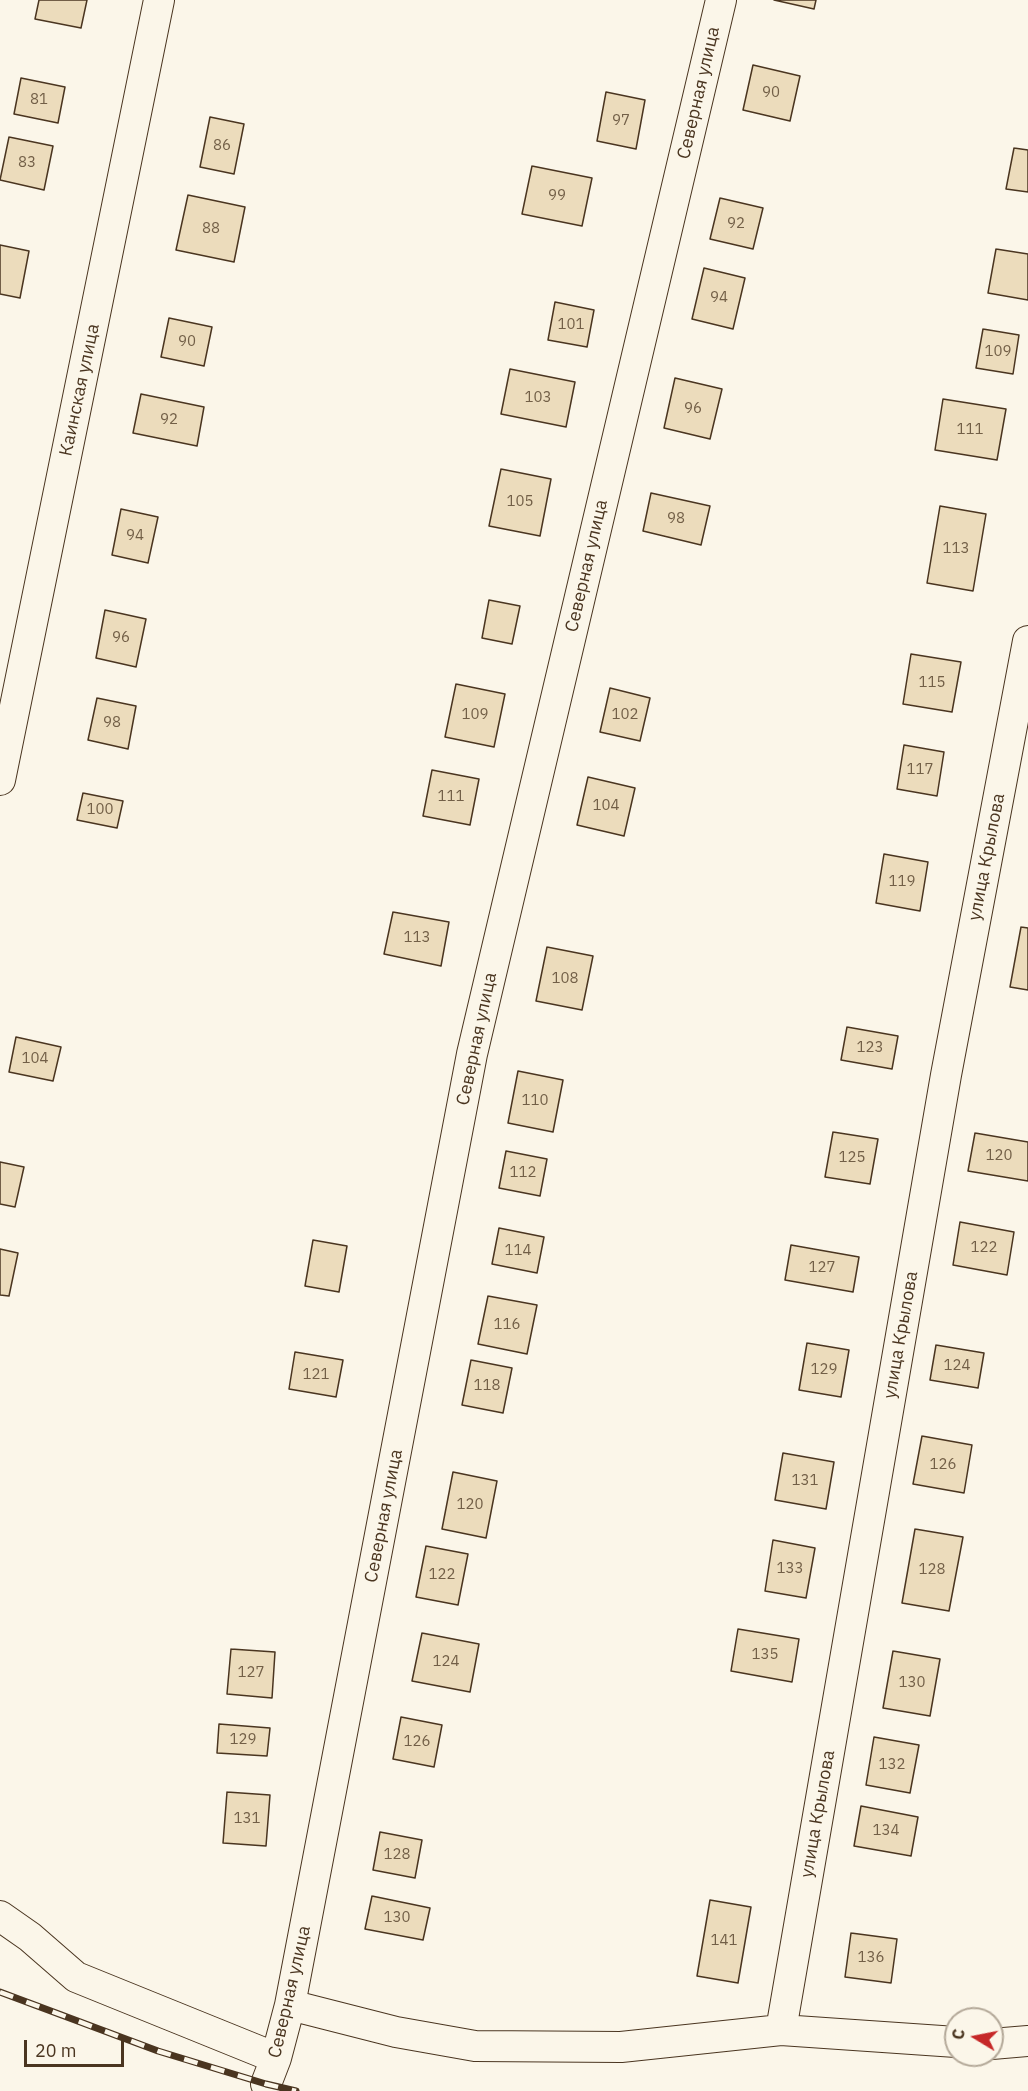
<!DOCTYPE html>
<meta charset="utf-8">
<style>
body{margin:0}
#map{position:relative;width:1028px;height:2091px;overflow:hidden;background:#fbf6e9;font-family:"IBM Plex Sans",sans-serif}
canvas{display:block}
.north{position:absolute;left:944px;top:2007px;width:60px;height:60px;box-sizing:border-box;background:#fbf6e9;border:2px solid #b4a999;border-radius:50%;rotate:280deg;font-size:16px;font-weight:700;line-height:24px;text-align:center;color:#4a3520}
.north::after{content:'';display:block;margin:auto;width:21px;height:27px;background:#c62828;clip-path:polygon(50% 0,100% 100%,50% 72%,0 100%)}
.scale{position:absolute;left:24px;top:2040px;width:100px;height:27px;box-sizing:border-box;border:3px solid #4a3520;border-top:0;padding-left:8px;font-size:18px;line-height:21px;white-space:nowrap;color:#4a3520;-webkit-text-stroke:4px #fbf6e9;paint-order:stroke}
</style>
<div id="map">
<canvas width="1028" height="2091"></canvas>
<div class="north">С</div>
<div class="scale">20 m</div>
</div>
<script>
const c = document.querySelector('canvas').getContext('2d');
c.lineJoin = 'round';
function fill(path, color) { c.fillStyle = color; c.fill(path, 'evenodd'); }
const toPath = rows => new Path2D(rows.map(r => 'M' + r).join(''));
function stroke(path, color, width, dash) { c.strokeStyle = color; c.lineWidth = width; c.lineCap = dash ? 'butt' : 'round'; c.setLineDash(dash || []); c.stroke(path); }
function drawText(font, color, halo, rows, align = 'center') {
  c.font = font + ' "IBM Plex Sans",sans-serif'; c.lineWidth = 4.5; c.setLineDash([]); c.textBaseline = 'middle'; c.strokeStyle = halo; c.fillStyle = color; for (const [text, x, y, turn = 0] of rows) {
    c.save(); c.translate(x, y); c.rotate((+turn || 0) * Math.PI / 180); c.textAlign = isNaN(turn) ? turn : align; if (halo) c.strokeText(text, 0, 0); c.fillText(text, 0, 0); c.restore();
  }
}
const building = toPath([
 [39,0,87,0,81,28,35,19,39,0],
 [774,0,816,0,814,9,774,0],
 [753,65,800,76,790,121,743,110,753,65],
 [21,78,65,87,58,123,14,114,21,78],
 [606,92,645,100,636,149,597,141,606,92],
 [210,117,244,124,234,174,200,167,210,117],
 [9,137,53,146,44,190,0,180,9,137],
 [1014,148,1028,150,1028,192,1006,189,1014,148],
 [532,166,592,178,582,226,522,214,532,166],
 [188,195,245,207,234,262,176,250,188,195],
 [720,198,763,208,753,249,710,239,720,198],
 [0,245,29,251,20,298,0,294,0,245],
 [996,249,1028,254,1028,300,988,293,996,249],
 [704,268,745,278,733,329,692,319,704,268],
 [555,302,594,310,587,347,548,340,555,302],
 [169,318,212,327,204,366,161,357,169,318],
 [983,329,1019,335,1013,374,976,368,983,329],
 [510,369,575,382,566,427,501,414,510,369],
 [675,378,722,389,710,439,664,428,675,378],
 [141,394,204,407,197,446,133,433,141,394],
 [943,399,1006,409,997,460,935,450,943,399],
 [501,469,551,479,540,536,489,526,501,469],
 [651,493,710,506,701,545,643,531,651,493],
 [940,506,986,514,973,591,927,583,940,506],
 [121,509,158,517,148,563,112,555,121,509],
 [489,600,520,606,512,644,482,638,489,600],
 [105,610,146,619,136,667,96,658,105,610],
 [911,654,961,662,952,712,903,704,911,654],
 [456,684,505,694,494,747,445,737,456,684],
 [610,688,650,698,640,741,600,732,610,688],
 [97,698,136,706,128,749,88,740,97,698],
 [904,745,944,752,937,796,897,789,904,745],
 [432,770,479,779,470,825,423,816,432,770],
 [588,777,635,788,624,836,577,825,588,777],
 [83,793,123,801,117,828,77,820,83,793],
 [884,854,928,862,920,911,876,903,884,854],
 [393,912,449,922,441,966,384,954,393,912],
 [1021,927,1028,928,1028,990,1010,987,1021,927],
 [547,947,593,956,582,1010,536,1001,547,947],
 [847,1027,898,1036,892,1069,841,1060,847,1027],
 [16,1037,61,1047,53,1081,9,1072,16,1037],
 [518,1071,563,1080,553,1132,508,1123,518,1071],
 [833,1132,878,1139,870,1184,825,1177,833,1132],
 [975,1133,1028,1142,1028,1181,968,1171,975,1133],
 [506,1151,547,1159,540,1196,499,1188,506,1151],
 [0,1162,24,1167,15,1207,0,1204,0,1162],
 [960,1222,1014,1232,1007,1275,953,1265,960,1222],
 [499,1228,544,1237,537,1273,492,1264,499,1228],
 [313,1240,347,1246,339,1292,305,1286,313,1240],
 [791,1245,859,1257,853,1292,785,1280,791,1245],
 [0,1249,18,1253,9,1296,0,1295,0,1249],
 [488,1296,537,1305,527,1354,478,1344,488,1296],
 [807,1343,849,1350,841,1397,799,1390,807,1343],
 [936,1345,984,1353,978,1388,930,1380,936,1345],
 [295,1352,343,1360,336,1397,289,1389,295,1352],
 [471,1360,512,1368,503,1413,462,1405,471,1360],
 [922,1436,972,1445,964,1493,913,1484,922,1436],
 [783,1453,834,1462,826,1509,775,1500,783,1453],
 [453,1472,497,1481,486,1538,442,1529,453,1472],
 [915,1529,963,1537,949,1611,902,1603,915,1529],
 [773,1540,815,1548,806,1598,765,1591,773,1540],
 [426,1546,468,1554,458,1605,416,1597,426,1546],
 [738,1629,799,1639,792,1682,731,1671,738,1629],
 [422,1633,479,1644,470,1692,412,1681,422,1633],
 [231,1649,275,1652,272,1698,227,1694,231,1649],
 [893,1651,940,1659,930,1716,883,1708,893,1651],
 [401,1717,442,1725,434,1767,393,1759,401,1717],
 [219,1724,270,1728,267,1756,217,1753,219,1724],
 [874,1737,919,1745,910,1793,866,1785,874,1737],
 [227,1792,270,1795,266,1846,223,1843,227,1792],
 [861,1806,918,1817,911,1856,854,1846,861,1806],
 [380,1832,422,1840,415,1878,373,1870,380,1832],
 [372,1896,430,1908,423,1940,365,1929,372,1896],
 [710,1900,751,1907,738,1983,697,1976,710,1900],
 [851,1933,897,1939,891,1983,845,1977,851,1933]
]);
const street = toPath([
 [0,780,159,0],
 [0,1916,30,1937,76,1977,276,2058],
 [290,2005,396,2032,475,2046,621,2047,781,2030,956,2042],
 [781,2030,946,1075,1028,641],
 [992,2044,1028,2041],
 [266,2084,276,2058,290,2005,472,1054,721,0]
]);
const rail = toPath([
 [0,1992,158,2051,266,2084,296,2091]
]);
const numberNames = [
 ["90",771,93],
 ["81",39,100],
 ["97",621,121],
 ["86",222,146],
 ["83",27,163],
 ["99",557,196],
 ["92",736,224],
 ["88",211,229],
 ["94",719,298],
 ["101",571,325],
 ["90",187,342],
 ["109",998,352],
 ["103",538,398],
 ["96",693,409],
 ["92",169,420],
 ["111",970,430],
 ["105",520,502],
 ["98",676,519],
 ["94",135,536],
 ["113",956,549],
 ["96",121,638],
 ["115",932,683],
 ["109",475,715],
 ["102",625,715],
 ["98",112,723],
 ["117",920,770],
 ["111",451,797],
 ["104",606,806],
 ["100",100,810],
 ["119",902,882],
 ["113",417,938],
 ["108",565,979],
 ["123",870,1048],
 ["104",35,1059],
 ["110",535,1101],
 ["120",999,1156],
 ["125",852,1158],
 ["112",523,1173],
 ["122",984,1248],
 ["114",518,1251],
 ["127",822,1268],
 ["116",507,1325],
 ["124",957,1366],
 ["129",824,1370],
 ["121",316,1375],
 ["118",487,1386],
 ["126",943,1465],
 ["131",805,1481],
 ["120",470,1505],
 ["133",790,1569],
 ["128",932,1570],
 ["122",442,1575],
 ["135",765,1655],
 ["124",446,1662],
 ["127",251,1673],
 ["130",912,1683],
 ["129",243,1740],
 ["126",417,1742],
 ["132",892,1765],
 ["131",247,1819],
 ["134",886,1831],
 ["128",397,1855],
 ["130",397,1918],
 ["141",724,1941],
 ["136",871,1958]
];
const streetNames = [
 ["Северная улица",699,93,-77],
 ["Каинская улица",80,390,-78],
 ["Северная улица",587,566,-77],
 ["улица Крылова",987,857,-79],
 ["Северная улица",477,1039,-78],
 ["улица Крылова",901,1335,-80],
 ["Северная улица",384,1516,-79],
 ["улица Крылова",818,1814,-80],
 ["Северная улица",290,1992,-77]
];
fill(building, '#ecdcbc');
stroke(building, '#4a3520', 1.5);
stroke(street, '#4a3520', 32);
stroke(street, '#fbf6e9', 30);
stroke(rail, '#4a3520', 7);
stroke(rail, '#fbf6e9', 4.5, [14]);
drawText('15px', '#725f47', null, numberNames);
drawText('18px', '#4a3520', '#fbf6e9', streetNames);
</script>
